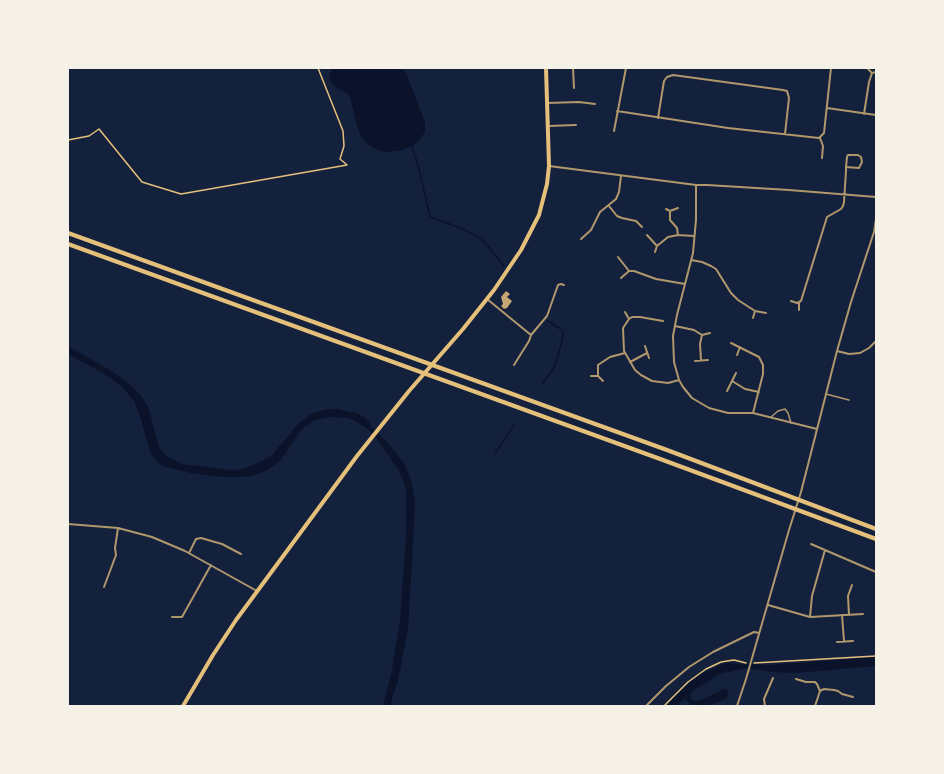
<!DOCTYPE html>
<style>
body{margin:0}
#map{position:relative;width:944px;height:774px;overflow:hidden;background:#14213d;font-family:"PT Sans Narrow",sans-serif}
canvas{display:block}
.frame{position:absolute;inset:0;border:69px solid #f6f1e7;pointer-events:none}
</style>
<div id="map">
<canvas width="944" height="774"></canvas>
<div class="frame"></div>
</div>
<script>
const c = document.querySelector('canvas').getContext('2d');
c.lineJoin = 'round';
function fill(path, color) { c.fillStyle = color; c.fill(path, 'evenodd'); }
const toPath = rows => new Path2D(rows.map(r => 'M' + r).join(''));
function stroke(path, color, width, dash) { c.strokeStyle = color; c.lineWidth = width; c.lineCap = dash ? 'butt' : 'round'; c.setLineDash(dash || []); c.stroke(path); }
const water = toPath([
 [332,68,401,68,406,73,425,122,425,131,421,139,412,146,402,150,387,152,377,150,367,144,361,136,357,126,350,97,347,93,336,88,332,84,329,78],
 [68,346,121,377,138,392,148,406,159,447,166,456,182,464,232,470,243,469,262,461,272,455,298,424,311,414,327,409,337,409,357,413,366,418,372,427,390,445,405,465,411,480,415,502,412,562,408,628,398,681,392,699,391,706,383,706,392,670,400,620,406,535,406,491,403,479,397,468,377,439,370,431,354,420,347,418,330,417,316,420,306,426,299,433,281,460,266,471,252,476,243,477,220,477,191,473,165,467,158,463,150,452,141,419,134,401,121,386,103,373,68,354],
 [876,657,876,666,796,673,772,672,748,668,719,674,692,692,690,696,691,699,696,701,703,699,724,689,727,689,729,694,726,699,707,706,689,706,689,702,684,699,677,706,666,706,678,693,700,674,726,663,767,665]
]);
const stream = toPath([
 [412,146,418,165,430,217,461,228,482,239,504,266],
 [543,383,555,366,563,337,563,332,559,328,548,321],
 [495,454,514,425]
]);
const building = toPath([
 [506,291,510,294,507,297,512,301,507,308,504,309,501,306,503,304,501,297]
]);
const path = toPath([
 [318,68,343,131,344,146,340,159,346,164],
 [68,140,89,136,99,129,142,182,181,194,347,165],
 [754,663,876,656],
 [664,706,688,682,706,669,721,662,727,661,734,660,746,663]
]);
const service = toPath([
 [826,394,849,400],
 [771,417,778,411,785,409,788,413,791,423]
]);
const minor = toPath([
 [573,68,574,88],
 [868,69,872,73,876,72],
 [547,103,579,102,595,104],
 [827,108,876,115],
 [617,111,728,128,819,138,824,133,831,68],
 [864,114,869,82,872,73],
 [658,118,664,81,667,77,673,75,783,90,787,91,789,98,785,134],
 [549,126,576,125],
 [614,131,626,68],
 [820,138,823,146,822,158],
 [549,166,696,185,707,185,789,190,876,197],
 [696,185,696,220,693,253,677,315,673,336,674,362,679,380,683,387,692,398,709,408,728,413,753,413,817,429],
 [609,206,617,216,622,218,636,221,642,227],
 [666,209,670,211,678,208],
 [670,211,670,220,677,228,678,235,694,236],
 [647,235,657,246,668,237,678,235],
 [581,239,591,230,600,212,616,199,619,192,621,176],
 [655,252,657,246],
 [618,257,629,271],
 [691,260,702,262,711,266,716,269,731,293,738,300,755,311,766,313],
 [621,278,629,271,634,271,656,279,685,284],
 [487,299,531,335],
 [791,301,797,303,801,301,827,217,841,209,843,206,844,202,846,171,846,167,847,157,848,155,858,155,861,157,862,162,859,168,846,167],
 [799,303,799,310],
 [625,312,629,319,623,328,624,351,635,370,641,375,652,381,668,383,679,380],
 [753,318,755,311],
 [629,319,632,317,640,317,663,321],
 [675,326,694,330,702,335,710,333],
 [731,343,759,357,763,365,763,374,753,413],
 [645,346,649,358],
 [837,351,849,354,860,353,869,348,876,341],
 [737,355,740,347],
 [701,360,700,344,702,335],
 [695,361,708,360],
 [630,362,647,353],
 [514,365,529,341,531,335,547,316,558,285,561,284,564,285],
 [591,376,598,376,603,381],
 [598,376,598,365,610,357,625,353],
 [732,381,745,389,759,392],
 [727,391,736,373],
 [68,524,118,528,152,537,185,551,257,591],
 [811,544,876,572],
 [189,553,196,539,201,538,222,544,241,554],
 [104,587,116,555,115,548,118,528],
 [768,605,810,617,863,614],
 [842,615,844,641],
 [849,615,848,596,852,585],
 [172,617,182,617,211,565],
 [810,617,812,596,825,550],
 [837,642,853,641],
 [796,679,806,682,815,682,817,684,820,691,815,706],
 [820,691,824,689,834,690,838,691,842,694,853,697],
 [646,706,666,686,689,667,713,652,754,632,759,633],
 [737,706,746,679,789,530,801,492,837,351,851,302,874,232,876,219],
 [765,706,764,699,773,678]
]);
const secondary = toPath([
 [183,706,213,655,236,620,357,456,409,391,463,329,494,290,521,250,539,215,547,184,549,166,546,68]
]);
const motorway = toPath([
 [68,233,667,450,876,529],
 [68,244,663,460,876,539]
]);
fill(water, '#0b132b');
stroke(stream, '#0b132b', 1.5);
fill(building, '#c6a872');
stroke(path, '#e5c07b', 1.5);
stroke(service, '#b1986c', 1.5);
stroke(minor, '#b1986c', 2);
stroke(secondary, '#e5c07b', 4);
stroke(motorway, '#e5c07b', 4.5);
</script>
